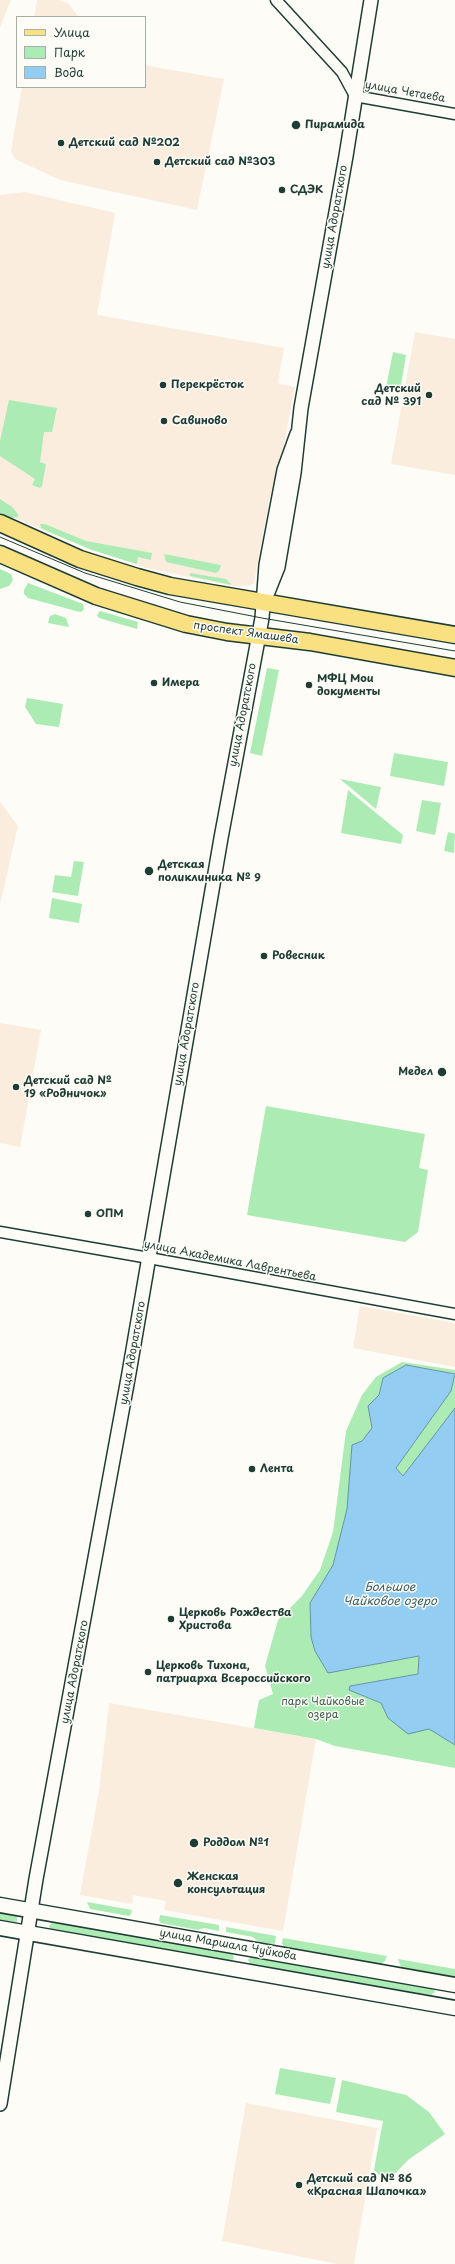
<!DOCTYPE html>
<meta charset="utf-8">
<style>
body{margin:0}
#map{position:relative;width:455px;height:2264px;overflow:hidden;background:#fdfcf7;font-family:"Playpen Sans",sans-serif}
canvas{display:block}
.legend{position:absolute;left:16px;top:16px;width:130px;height:72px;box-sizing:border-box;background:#fdfcf7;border:1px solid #a4b0a9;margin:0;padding:5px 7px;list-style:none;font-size:12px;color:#1f3d34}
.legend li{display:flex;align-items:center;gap:8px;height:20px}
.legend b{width:20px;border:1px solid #a4b0a9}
</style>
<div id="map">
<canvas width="455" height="2264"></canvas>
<ul class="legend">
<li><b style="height:5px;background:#f9e181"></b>Улица</li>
<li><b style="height:11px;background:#acecb4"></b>Парк</li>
<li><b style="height:11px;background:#93cdf2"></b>Вода</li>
</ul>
</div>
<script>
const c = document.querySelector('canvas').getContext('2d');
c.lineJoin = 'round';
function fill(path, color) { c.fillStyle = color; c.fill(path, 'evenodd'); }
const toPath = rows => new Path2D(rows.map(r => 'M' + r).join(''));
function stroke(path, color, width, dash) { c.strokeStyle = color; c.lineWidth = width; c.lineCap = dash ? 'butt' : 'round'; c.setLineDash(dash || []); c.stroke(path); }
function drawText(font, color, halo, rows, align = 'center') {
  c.font = font + ' "Playpen Sans",sans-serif'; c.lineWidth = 3; c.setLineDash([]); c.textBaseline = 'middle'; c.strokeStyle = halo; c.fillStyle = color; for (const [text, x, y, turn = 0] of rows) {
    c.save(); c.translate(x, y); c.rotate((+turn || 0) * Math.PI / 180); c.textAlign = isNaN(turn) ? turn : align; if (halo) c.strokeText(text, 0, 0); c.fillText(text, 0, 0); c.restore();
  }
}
const built = toPath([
 [0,0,11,0,0,27],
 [37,0,59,0,68,3,79,17,34,17],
 [145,62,148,66,224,79,197,210,60,180,15,159,11,152,22,87,145,87],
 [25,192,115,213,97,315,284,348,278,382,279,384,295,387,281,460,270,497,254,583,249,586,233,586,146,568,87,548,0,512,0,195],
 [415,332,455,339,455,475,391,464],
 [0,802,18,826,0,904],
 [0,1023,41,1030,20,1147,0,1143],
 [360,1306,455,1323,455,1367,353,1348],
 [109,1703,316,1739,283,1931,164,1910,166,1901,133,1895,132,1904,80,1895,99,1791],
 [246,2103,377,2128,354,2264,337,2264,222,2241]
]);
const green = toPath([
 [393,352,406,355,400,391,386,388],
 [9,400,57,408,52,432,44,432,40,462,46,464,42,486,40,488,32,485,35,479,0,456,0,441],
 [0,499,12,507,18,514,18,517,11,518,0,513],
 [40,524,45,524,86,541,152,553,151,560,138,557,137,564,92,550,47,531,41,528],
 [164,554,221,565,219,571,216,573,166,562],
 [0,569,11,574,13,580,9,586,0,589],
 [190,573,226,579,232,585,190,576],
 [28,583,83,604,84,609,81,612,76,611,28,598,24,594,24,590],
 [100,611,138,622,137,629,99,618,97,615],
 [55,614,66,618,69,627,48,623,50,616],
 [267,668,279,670,262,756,250,753],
 [27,698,63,704,59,727,36,724,25,707],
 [394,753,448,762,444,786,390,776],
 [340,779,381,787,376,809],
 [348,790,403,835,401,844,341,833],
 [422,800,441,803,435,835,416,831],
 [448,832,455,834,454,853,444,851],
 [74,861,84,862,78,896,52,892,55,875,71,877],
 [52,898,82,904,79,923,49,918],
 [266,1106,425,1134,419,1168,428,1170,418,1232,405,1242,247,1215],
 [402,1362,455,1370,455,1374,406,1365,383,1378,379,1395,368,1406,372,1428,362,1441,350,1486,347,1509,333,1566,310,1603,311,1637,315,1651,328,1673,419,1656,418,1674,350,1686,363,1696,381,1703,388,1718,429,1729,455,1745,455,1768,335,1746,316,1739,254,1728,259,1700,273,1694,265,1666,278,1620,302,1596,320,1570,333,1532,346,1431,362,1395,376,1377],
 [455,1376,455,1408,403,1476,396,1468,451,1391],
 [87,1902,132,1910,131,1914,129,1916,90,1909],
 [0,1912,15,1915,17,1917,17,1922,0,1921],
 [160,1915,219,1925,219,1931,204,1928,198,1930,161,1923,159,1921],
 [53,1922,232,1952,234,1958,231,1962,50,1930,49,1926],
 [226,1927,276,1936,275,1943,272,1945,262,1945,253,1937,226,1932],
 [283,1938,387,1956,385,1961,380,1965,284,1948,282,1943],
 [252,1956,433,1988,435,1992,431,1995,251,1965,248,1960],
 [398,1959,455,1969,455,1977,401,1967],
 [280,2068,336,2078,330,2104,275,2094],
 [342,2080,406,2095,429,2112,445,2134,408,2160,387,2182,374,2170,383,2121,336,2112]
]);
const water = toPath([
 [406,1365,455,1374,451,1391,396,1468,403,1476,455,1408,455,1745,429,1729,408,1734,388,1718,381,1703,349,1690,350,1686,418,1674,419,1656,328,1673,315,1651,311,1637,310,1603,333,1565,347,1509,352,1445,362,1441,372,1428,368,1406,379,1395,383,1378,406,1365]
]);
const minor = toPath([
 [276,0,342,72,355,96,455,114],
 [0,1232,149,1258,455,1314]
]);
const tertiary = toPath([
 [268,592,278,567,294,473,301,408,346,156,371,0],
 [0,2104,36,1879,129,1373,221,838,262,618,266,565,284,470,297,434]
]);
const secondary = toPath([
 [0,1905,455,1985],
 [0,1928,455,2008]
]);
const primary = toPath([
 [0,523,80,559,137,577,170,586,455,635],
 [0,554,96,596,186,624,227,632,310,642,455,668]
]);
const tram = toPath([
 [0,537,85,573,180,602,262,618,455,651]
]);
const markers = [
 [296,125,5,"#1f3d34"],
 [61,143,4,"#1f3d34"],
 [157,162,4,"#1f3d34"],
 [282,190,4,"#1f3d34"],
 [163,385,4,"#1f3d34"],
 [429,395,4,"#1f3d34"],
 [164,421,4,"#1f3d34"],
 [154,683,4,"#1f3d34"],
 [309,685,4,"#1f3d34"],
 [149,871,5,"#1f3d34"],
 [264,956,4,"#1f3d34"],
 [442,1072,5,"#1f3d34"],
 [16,1087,4,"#1f3d34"],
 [88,1214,4,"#1f3d34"],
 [252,1469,4,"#1f3d34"],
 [171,1619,4,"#1f3d34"],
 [148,1672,4,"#1f3d34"],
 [194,1843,5,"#1f3d34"],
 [178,1883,5,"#1f3d34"],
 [299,2185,4,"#1f3d34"]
];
const streetNames = [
 ["улица Четаева",405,92,10],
 ["улица Адоратского",335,217,-80],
 ["проспект Ямашева",246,633,8],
 ["улица Адоратского",243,715,-79],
 ["улица Адоратского",187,1034,-80],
 ["улица Академика Лаврентьева",230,1261,11],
 ["улица Адоратского",133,1353,-80],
 ["улица Адоратского",75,1672,-79],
 ["улица Маршала Чуйкова",228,1945,10]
];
const poiNames = [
 ["Пирамида",305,125],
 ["Детский сад №202",69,143],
 ["Детский сад №303",165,162],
 ["СДЭК",290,190],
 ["Перекрёсток",171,385],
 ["Детский",421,389,"right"],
 ["сад № 391",421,402,"right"],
 ["Савиново",172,421],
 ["МФЦ Мои",317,679],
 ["документы",317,692],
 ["Имера",162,683],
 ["Детская",158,865],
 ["поликлиника № 9",158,878],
 ["Ровесник",272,956],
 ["Медел",433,1072,"right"],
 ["Детский сад №",24,1081],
 ["19 «Родничок»",24,1094],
 ["ОПМ",96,1214],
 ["Лента",260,1469],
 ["Церковь Рождества",179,1613],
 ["Христова",179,1626],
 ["Церковь Тихона,",156,1666],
 ["патриарха Всероссийского",156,1679],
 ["Роддом №1",203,1843],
 ["Женская",187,1877],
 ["консультация",187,1890],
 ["Детский сад № 86",307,2179],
 ["«Красная Шапочка»",307,2192]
];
const parkNames = [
 ["парк Чайковые",323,1702],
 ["озера",323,1715]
];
const waterNames = [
 ["Большое",390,1588],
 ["Чайковое озеро",390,1602]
];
fill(built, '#faedde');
fill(green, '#acecb4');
fill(water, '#93cdf2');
stroke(water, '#6593a6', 1);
stroke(minor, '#1f3d34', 13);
stroke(tertiary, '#1f3d34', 16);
stroke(secondary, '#1f3d34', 17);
stroke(primary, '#1f3d34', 19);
stroke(minor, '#fdfcf7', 10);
stroke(tertiary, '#fdfcf7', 13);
stroke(secondary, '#fdfcf7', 14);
stroke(primary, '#f9e181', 16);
stroke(tram, '#1f3d34', 1);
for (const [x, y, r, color] of markers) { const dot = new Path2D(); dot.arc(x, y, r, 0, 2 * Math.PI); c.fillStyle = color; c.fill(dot); stroke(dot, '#fdfcf7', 1.5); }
drawText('11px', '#1f3d34', '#fdfcf7', streetNames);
drawText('bold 11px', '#1f3d34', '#fdfcf7', poiNames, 'left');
drawText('11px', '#3b604e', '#fdfcf7', parkNames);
drawText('italic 12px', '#3c6164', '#fdfcf7', waterNames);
</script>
